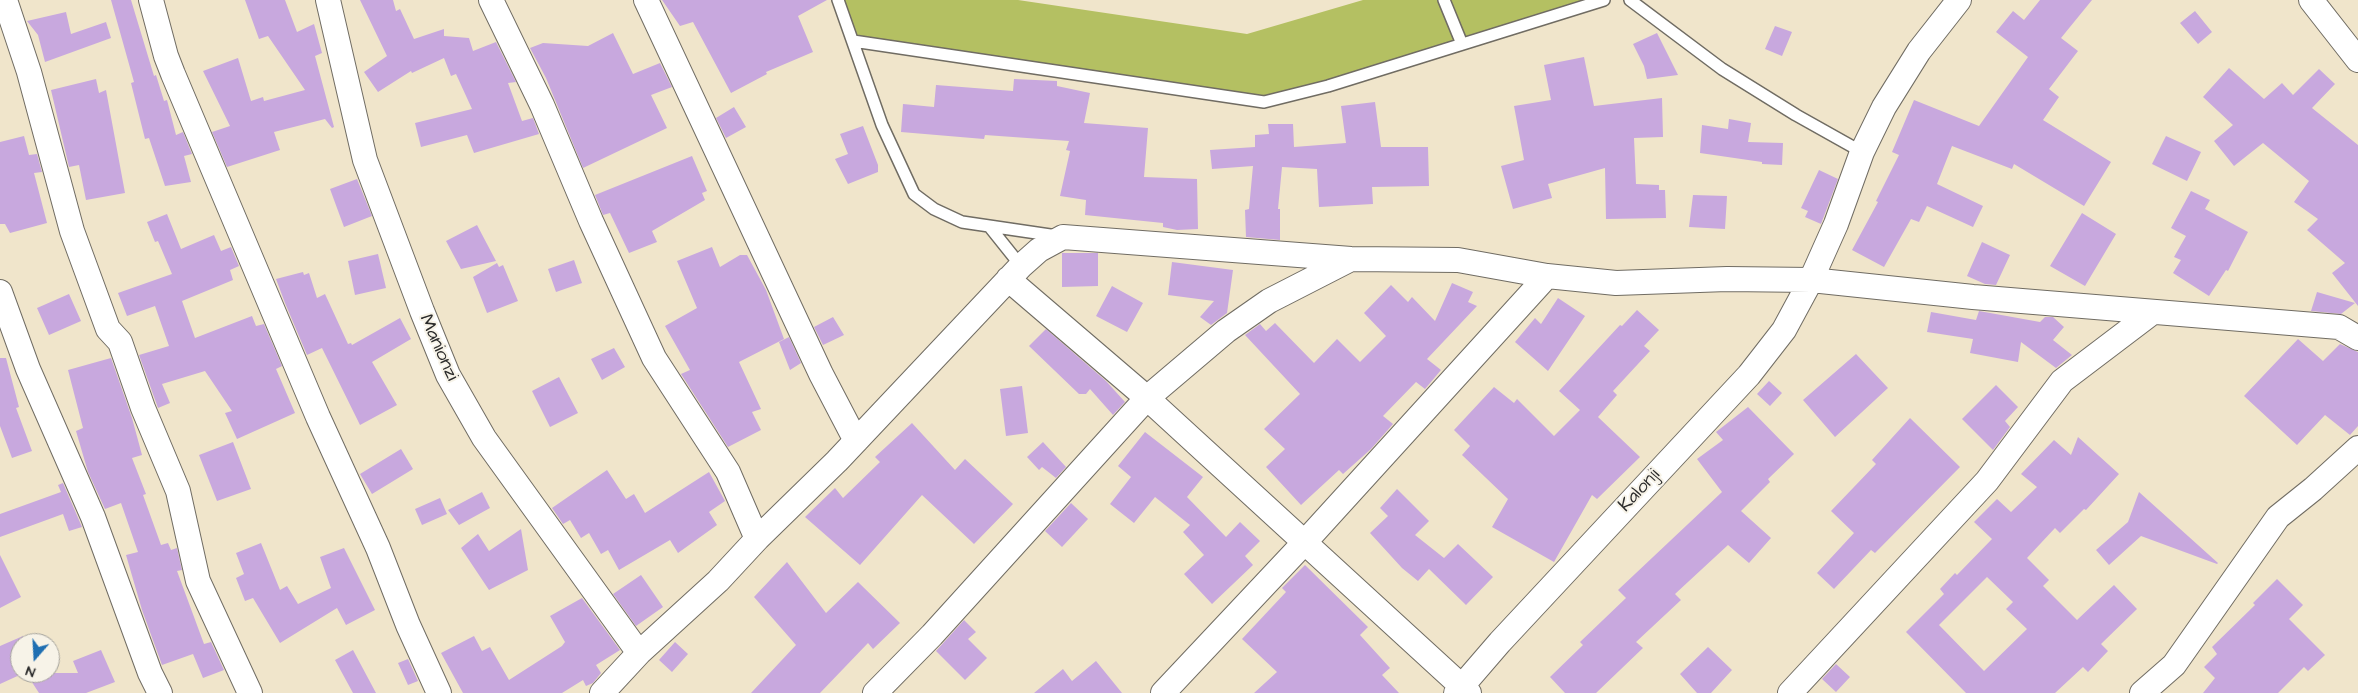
<!DOCTYPE html>
<style>
body{margin:0}
#map{position:relative;width:2358px;height:693px;overflow:hidden;background:#f0e5cb;font-family:"Architects Daughter",sans-serif}
canvas{display:block}
.north{position:absolute;left:10px;top:633px;width:50px;height:50px;box-sizing:border-box;background:#f7f3e8;border:1px solid #a5a39c;border-radius:50%;rotate:199deg;font-size:14px;font-weight:700;line-height:20px;text-align:center;color:#2b2b2b}
.north::after{content:'';display:block;margin:auto;width:18px;height:22px;background:#1f6fb2;clip-path:polygon(50% 0,100% 100%,50% 72%,0 100%)}
</style>
<div id="map">
<canvas width="2358" height="693"></canvas>
<div class="north">N</div>
</div>
<script>
const c = document.querySelector('canvas').getContext('2d');
c.lineJoin = 'round';
function fill(path, color) { c.fillStyle = color; c.fill(path, 'evenodd'); }
const toPath = rows => new Path2D(rows.map(r => 'M' + r).join(''));
function stroke(path, color, width, dash) { c.strokeStyle = color; c.lineWidth = width; c.lineCap = dash ? 'butt' : 'round'; c.setLineDash(dash || []); c.stroke(path); }
function drawText(font, color, halo, rows, align = 'center') {
  c.font = font + ' "Architects Daughter",sans-serif'; c.lineWidth = 4; c.setLineDash([]); c.textBaseline = 'middle'; c.strokeStyle = halo; c.fillStyle = color; for (const [text, x, y, turn = 0] of rows) {
    c.save(); c.translate(x, y); c.rotate((+turn || 0) * Math.PI / 180); c.textAlign = isNaN(turn) ? turn : align; if (halo) c.strokeText(text, 0, 0); c.fillText(text, 0, 0); c.restore();
  }
}
const green = toPath([
 [838,0,1018,0,1247,34,1363,0,1604,0,1263,102,853,41]
]);
const building = toPath([
 [111,0,131,0,154,76,156,75,164,101,167,100,176,135,183,132,192,154,184,156,191,182,165,186,149,138,145,139,131,83,134,82],
 [245,0,285,0,297,32,314,24,322,53,315,56,334,127,332,128,325,119,274,132,280,150,227,167,212,132,230,126,203,71,238,58,251,101,263,97,264,101,305,90,268,36,259,39],
 [360,0,393,0,396,11,400,9,414,39,444,29,444,36,469,38,473,51,496,42,516,82,508,83,522,121,533,118,539,134,474,153,467,135,421,147,415,123,472,109,456,74,451,76,444,58,412,73,411,71,378,92,364,72,387,56],
 [662,0,827,0,798,16,813,52,766,72,767,74,731,93,693,22,680,26],
 [2040,0,2092,0,2061,38,2078,51,2049,89,2059,97,2043,120,2111,162,2084,206,2014,164,2012,169,1952,146,1937,184,1983,206,1973,227,1927,206,1919,222,1911,219,1884,267,1852,250,1878,202,1876,201,1899,155,1892,152,1914,100,1979,126,2028,57,1996,32,2013,11,2024,20],
 [2195,11,2212,32,2198,44,2180,23],
 [66,12,71,34,106,22,111,38,45,62,38,35,27,21],
 [1775,26,1792,32,1782,56,1765,49],
 [613,33,633,74,660,63,672,87,651,95,667,128,583,168,546,78,530,48,543,43,588,46],
 [1657,33,1678,75,1647,79,1644,66,1633,44],
 [1584,57,1594,106,1662,98,1663,137,1634,138,1636,184,1659,185,1659,190,1665,190,1666,218,1606,219,1605,168,1548,184,1552,198,1513,209,1501,166,1524,160,1514,106,1551,100,1544,65],
 [2229,68,2264,99,2282,83,2293,95,2319,69,2335,84,2312,108,2358,145,2358,306,2332,273,2345,263,2307,230,2318,219,2294,202,2309,181,2263,143,2234,166,2214,141,2233,125,2203,97],
 [96,79,99,93,106,90,125,193,86,200,79,165,69,167,51,90],
 [1014,79,1057,81,1057,86,1090,93,1084,123,1148,128,1144,177,1197,179,1198,229,1177,230,1163,227,1163,223,1085,215,1086,200,1060,196,1070,151,1066,150,1069,141,985,135,984,139,901,132,903,104,934,107,936,85,1013,91],
 [1375,102,1381,147,1428,147,1429,186,1372,187,1373,204,1319,207,1317,169,1282,167,1278,209,1280,209,1280,240,1246,237,1245,210,1249,209,1253,166,1212,169,1210,150,1255,147,1255,135,1269,134,1268,124,1293,124,1294,147,1346,143,1341,106],
 [734,107,746,127,726,138,716,118],
 [1729,119,1751,123,1748,142,1783,143,1782,165,1762,164,1762,162,1700,153,1702,125,1728,129],
 [863,126,878,165,878,172,848,184,835,159,848,154,840,134],
 [24,136,29,155,37,154,42,172,34,173,47,223,10,233,5,224,0,224,0,142],
 [2166,136,2201,152,2187,181,2152,164],
 [692,156,707,191,702,193,705,200,652,231,657,242,629,253,610,213,603,215,595,195],
 [1819,170,1838,179,1821,224,1805,217,1808,211,1801,208],
 [357,179,372,216,344,227,330,189],
 [2191,191,2210,200,2205,209,2248,232,2228,271,2226,270,2209,296,2173,273,2181,260,2174,257,2186,236,2171,228],
 [1693,195,1727,196,1725,229,1689,227],
 [2082,213,2116,234,2085,286,2050,266],
 [167,214,181,249,214,235,221,251,231,247,239,266,230,270,233,280,182,301,195,338,252,316,256,326,264,324,282,366,276,369,295,413,237,439,225,413,232,411,205,371,162,384,170,403,158,408,139,355,169,346,155,306,127,316,118,293,172,274,158,241,155,242,147,222],
 [477,225,496,261,461,269,446,241],
 [1982,242,2010,255,1996,285,1985,284,1967,276],
 [712,247,720,267,740,255,747,255,766,290,784,339,739,362,761,409,752,412,761,430,728,447,681,374,690,370,665,326,697,308,677,261],
 [1062,253,1098,253,1098,286,1062,287],
 [378,254,386,288,355,295,348,261],
 [574,260,582,283,556,292,548,269],
 [1172,262,1233,270,1227,313,1211,325,1200,317,1214,301,1168,295],
 [497,263,499,267,503,265,518,301,487,313,473,277],
 [303,272,304,275,309,273,317,298,325,294,348,344,351,343,352,345,400,318,411,339,372,362,397,405,360,425,322,348,307,355,285,303,276,279],
 [1452,283,1473,292,1468,302,1477,306,1427,359,1441,370,1425,389,1416,382,1383,416,1393,424,1371,449,1343,474,1339,470,1301,505,1266,467,1285,449,1264,429,1300,394,1245,335,1260,324,1266,331,1275,323,1314,363,1337,339,1360,362,1386,336,1364,313,1391,285,1408,302,1412,297,1435,321],
 [1112,286,1143,303,1127,332,1096,316],
 [2317,292,2355,303,2341,314,2311,311],
 [69,294,81,321,49,335,37,308],
 [1558,298,1585,316,1548,371,1515,342,1535,318,1541,324],
 [1637,310,1659,330,1644,346,1650,351,1613,391,1617,395,1598,417,1640,457,1597,499,1592,495,1554,562,1492,527,1508,499,1462,455,1470,446,1454,430,1494,387,1514,403,1517,399,1554,436,1580,410,1559,391,1620,325,1622,326],
 [1979,311,2040,322,2045,317,2053,317,2064,327,2053,340,2072,355,2056,368,2021,342,2018,362,1970,353,1973,339,1927,332,1931,312,1976,320],
 [833,317,844,335,823,345,814,327],
 [1046,329,1106,381,1125,402,1113,415,1090,389,1086,394,1079,394,1029,346],
 [789,337,801,363,790,370,779,342],
 [2298,339,2323,361,2340,344,2358,352,2358,426,2350,435,2325,415,2297,445,2244,396],
 [614,348,625,367,602,380,591,359],
 [1856,354,1888,388,1835,437,1803,400],
 [0,358,6,358,19,407,16,408,32,451,12,458,0,426],
 [111,358,132,418,142,455,132,458,146,494,143,495,161,545,168,543,171,550,177,548,182,570,177,571,204,644,211,642,224,670,203,678,193,654,162,665,142,610,126,555,138,552,121,503,105,509,88,472,76,431,83,428,68,370],
 [559,377,578,413,550,427,532,391],
 [1769,381,1782,393,1770,406,1757,394],
 [1996,385,2018,407,2005,421,2010,427,1993,450,1962,419],
 [1022,386,1028,433,1006,436,1000,389],
 [1748,407,1794,454,1768,479,1770,482,1741,511,1771,538,1749,563,1728,545,1675,594,1681,600,1636,642,1643,648,1596,693,1565,693,1550,677,1583,645,1580,642,1626,598,1618,590,1722,492,1697,459,1723,440,1716,432],
 [1910,418,1960,467,1875,553,1871,550,1834,589,1817,573,1854,533,1831,511,1876,464,1872,460],
 [912,423,955,470,965,459,1013,504,974,544,922,495,860,565,805,517,835,488,843,498,880,462,875,457],
 [1145,432,1203,477,1187,497,1226,537,1240,522,1260,541,1245,556,1253,565,1212,604,1184,574,1204,555,1183,532,1190,525,1155,497,1134,523,1110,504,1131,477,1118,466],
 [2078,437,2119,474,2086,510,2084,509,2060,533,2055,528,2027,558,2049,580,2043,586,2077,620,2114,585,2137,609,2101,644,2108,651,2088,672,2083,667,2055,693,1966,693,1906,632,1944,594,1940,589,1955,573,1957,575,1992,539,1974,522,1997,499,2011,512,2037,487,2021,474,2054,440,2071,455],
 [1987,577,2013,602,2006,609,2027,629,1984,671,1939,625],
 [233,442,251,489,217,501,199,455],
 [1043,442,1066,467,1056,478,1042,467,1039,470,1027,457],
 [401,449,413,469,372,494,360,474],
 [607,470,626,499,634,494,645,513,709,472,725,501,709,512,717,525,678,553,670,540,619,570,608,550,601,554,589,533,581,538,570,520,563,524,552,508],
 [63,483,82,527,69,531,63,514,0,537,0,514,61,492,58,485],
 [1397,489,1429,521,1415,535,1444,558,1458,544,1493,577,1466,605,1429,569,1418,581,1402,568,1370,533,1388,516,1380,508],
 [482,492,490,508,459,525,448,510],
 [2139,492,2218,563,2217,564,2141,536,2109,565,2096,550,2128,522],
 [440,498,447,514,422,525,415,509],
 [1071,503,1088,519,1062,547,1045,531],
 [521,529,528,570,489,590,461,548,478,534,489,551],
 [261,543,280,590,287,586,298,604,331,588,320,557,344,548,375,610,346,625,337,608,280,643,253,598,245,601,236,578,244,574,236,553],
 [0,555,21,597,0,608],
 [787,562,826,613,858,582,900,623,873,649,868,643,820,693,751,693,796,645,754,597],
 [1305,565,1368,627,1360,635,1390,668,1382,675,1399,693,1254,693,1277,672,1242,639,1286,592,1282,588],
 [641,575,663,607,636,626,613,594],
 [2277,579,2303,605,2289,619,2325,655,2308,671,2304,667,2278,693,2203,693,2215,678,2204,667,2217,654,2212,647,2255,605,2253,603],
 [582,598,620,650,596,665,601,673,593,683,586,686,583,680,562,693,463,693,441,653,474,636,482,651,490,647,509,680,562,646,565,642,550,616],
 [964,620,976,632,968,639,987,658,965,680,936,651],
 [23,636,27,643,20,643,20,673,24,673,0,684,0,646],
 [675,642,688,654,672,672,659,660],
 [1708,647,1732,670,1711,693,1697,693,1680,674],
 [101,650,115,682,86,693,39,693,26,673,78,673,73,661],
 [353,650,376,693,353,693,335,660],
 [408,659,418,681,408,685,398,663],
 [1096,661,1122,693,1034,693,1063,669,1072,681],
 [1836,664,1850,677,1836,692,1822,679]
]);
const lane = toPath([
 [838,0,882,125,914,194,934,209,962,222,1057,236],
 [1444,0,1462,44],
 [1630,0,1722,69,1796,115,1862,152],
 [853,41,1264,102,1328,86,1604,0],
 [989,226,1021,266]
]);
const street = toPath([
 [5,0,29,72,72,231,108,329,120,342,143,408,178,491,198,581,250,693],
 [151,0,166,56,173,74,318,417,378,548,408,625,439,693],
 [328,0,365,160,422,311,448,375,484,438,639,653],
 [491,0,542,105,591,221,654,358,728,472,757,539],
 [646,0,821,374,856,441],
 [2311,0,2358,60],
 [1008,279,1147,398,1469,693],
 [0,292,28,369,93,517,150,673,160,693],
 [602,693,639,653,718,581,757,539,837,461,1021,266,1039,250,1063,237,1351,259,1458,260,1547,276,1616,283,1727,279,1811,280,1973,297,2339,327,2358,338],
 [875,693,932,635,1147,398,1226,331,1269,301,1351,259],
 [1163,693,1304,543,1547,276],
 [1456,693,1500,642,1749,375,1784,330,1811,280,1836,224,1862,152,1884,107,1919,51,1959,0],
 [1790,693,1987,481,2062,381,2153,312],
 [2142,693,2174,665,2278,517,2313,489,2358,448]
]);
const streetNames = [
 ["Manionzi",438,348,66],
 ["Kalonji",1640,491,-47]
];
fill(green, '#b4c062');
fill(building, '#c8a8de');
stroke(lane, '#706c63', 14);
stroke(street, '#706c63', 26);
stroke(lane, '#fff', 11);
stroke(street, '#fff', 24);
drawText('19px', '#2b2b2b', '#f7f3e8', streetNames);
</script>
